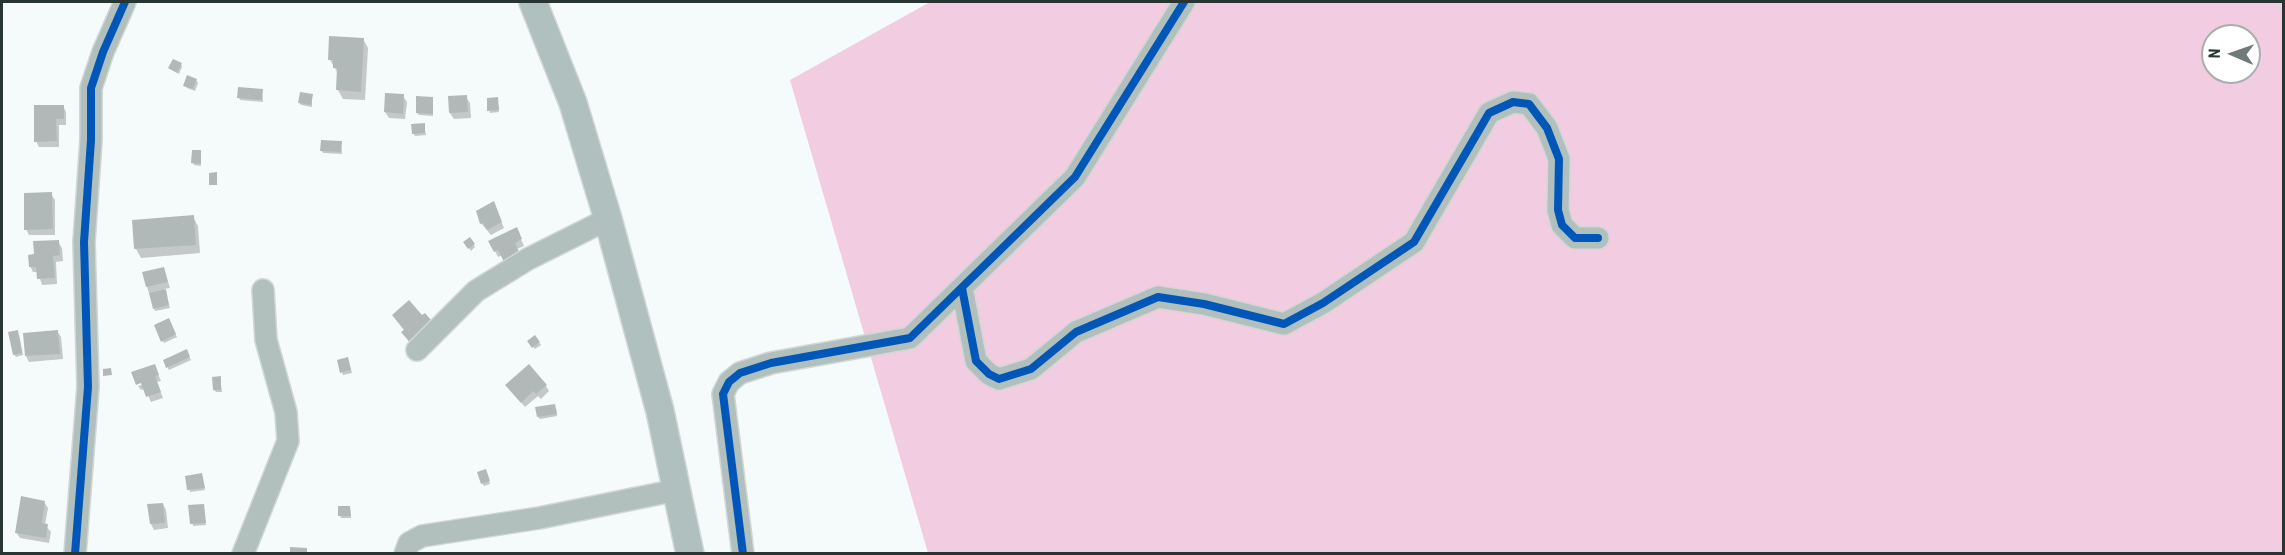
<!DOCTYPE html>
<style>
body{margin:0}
#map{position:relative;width:2285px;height:555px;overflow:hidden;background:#f5fbfa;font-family:"Roboto Condensed",sans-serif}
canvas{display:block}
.frame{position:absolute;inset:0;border:3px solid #293533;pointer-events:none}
.north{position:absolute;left:2201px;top:24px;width:60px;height:60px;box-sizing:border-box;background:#fff;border:2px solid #a9aead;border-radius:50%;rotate:272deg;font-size:16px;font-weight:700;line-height:24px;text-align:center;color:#293533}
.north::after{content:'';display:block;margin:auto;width:21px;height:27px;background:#707a79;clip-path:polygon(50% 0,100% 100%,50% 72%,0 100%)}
</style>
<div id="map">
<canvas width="2285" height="555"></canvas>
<div class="frame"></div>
<div class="north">N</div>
</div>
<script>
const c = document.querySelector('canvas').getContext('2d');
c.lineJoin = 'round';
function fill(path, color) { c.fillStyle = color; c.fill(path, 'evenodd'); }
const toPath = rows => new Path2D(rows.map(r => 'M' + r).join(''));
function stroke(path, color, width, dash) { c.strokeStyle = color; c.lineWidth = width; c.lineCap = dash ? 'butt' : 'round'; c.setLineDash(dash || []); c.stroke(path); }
const forest = toPath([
 [930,2,2283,2,2283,553,928,553,790,80],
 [2213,36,2249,36,2249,72,2213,72]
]);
const shadow = toPath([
 [363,39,368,48,365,100,343,99,338,90,339,75,330,60],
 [181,64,182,67,179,74,170,68],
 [196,80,198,83,195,91,187,88,185,86],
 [262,91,263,102,240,100,239,97],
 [387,94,403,96,407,102,405,119,389,118,385,112],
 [312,96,312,107,301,105,299,102],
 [466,97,470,103,471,118,454,119,450,113,449,98],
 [432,98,433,116,419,115,417,113],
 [497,98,499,112,490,113,489,110],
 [63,106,66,112,66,125,59,125,59,147,39,147,36,141],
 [424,125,426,135,415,136,413,133],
 [341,143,342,154,323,153,322,151],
 [200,151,201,166,194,165,193,163],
 [51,194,55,200,55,235,29,235,26,229],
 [496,209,504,228,491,235,481,223],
 [193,217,198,226,200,253,141,258,136,249,134,221],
 [519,235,524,246,498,257,495,251],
 [470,239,475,247,471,251,465,242],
 [58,242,62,248,63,261,56,262,57,284,42,285,38,272,33,272,30,266],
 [164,269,170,288,164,289,170,308,155,311,147,287],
 [168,320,177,337,164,343,156,326],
 [57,331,61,337,63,359,29,362,26,356,24,334],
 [19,334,23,355,16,357,14,354],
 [535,337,541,345,535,349,529,341],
 [186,351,191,360,169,370,164,360],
 [348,359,352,373,343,375,342,372],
 [154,365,161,381,157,382,163,398,151,402,145,389,141,390,138,386,149,382],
 [220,377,222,392,216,392,214,390],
 [546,386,549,391,541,399,538,396,525,407,511,391],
 [556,408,557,416,540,419,538,417],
 [487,473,490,484,484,486,482,483],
 [202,475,205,490,190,492,187,477],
 [44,502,48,508,45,525,51,532,49,543,20,538,16,532],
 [163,504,166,510,168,528,154,530,151,524],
 [203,505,206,525,193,526,190,506],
 [350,508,351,518,341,518,340,515]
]);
const building = toPath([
 [329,36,364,38,361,92,336,90,337,68,333,68,333,60,328,60],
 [173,59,182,63,177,73,168,68],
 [187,75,197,79,193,89,183,86],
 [238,87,263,89,262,100,237,98],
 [300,92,313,94,311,105,298,103],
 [385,93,404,94,403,114,384,112],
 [467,95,468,112,449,113,448,96],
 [416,96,433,97,433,114,416,113],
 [498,97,499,110,487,111,487,98],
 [34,105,64,105,64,119,56,119,57,141,34,142],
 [425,123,425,133,412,134,411,124],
 [321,140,342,141,341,152,320,151],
 [192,150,201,150,201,164,191,163],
 [217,172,217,185,209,185,209,173],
 [52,192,53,229,24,230,24,193],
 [494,201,502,222,487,230,483,223,480,224,476,211],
 [194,215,196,245,134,249,132,220],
 [517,227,522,239,515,243,521,256,505,264,498,250,494,252,488,241],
 [470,237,475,244,468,249,463,242],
 [59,240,60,255,53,256,55,278,37,279,36,267,29,267,28,255,34,254,33,241],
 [164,267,168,282,146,287,142,272],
 [166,289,169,305,153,309,149,293],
 [409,300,422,315,425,313,431,320,429,322,432,327,412,345,401,332,404,330,392,315],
 [169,318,176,334,161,342,154,325],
 [18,330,22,353,13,355,8,332],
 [58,330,60,354,25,356,23,333],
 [535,335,540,342,532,348,527,341],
 [187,349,190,357,166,368,163,360],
 [348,357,351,370,340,373,337,360],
 [155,364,159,375,155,376,161,392,146,397,141,383,136,385,131,372],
 [529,364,547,385,536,394,533,391,521,403,505,385],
 [111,368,112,375,103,376,103,369],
 [221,376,221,390,213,390,212,377],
 [555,404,557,414,537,417,535,407],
 [486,469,490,481,481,484,477,472],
 [202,473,205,488,187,490,185,476],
 [21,496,45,501,42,523,48,524,46,538,15,533],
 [163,503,165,523,150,524,147,504],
 [204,504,206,523,190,524,188,505],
 [338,506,350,506,351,516,338,516],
 [290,547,307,548,307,554,290,554]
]);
const minor = toPath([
 [962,288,976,361,989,374,999,379,1031,369,1076,332,1158,297,1204,304,1284,324,1323,303,1414,242,1489,113,1513,102,1529,104,1547,128,1559,159,1558,210,1562,225,1575,238,1598,238],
 [417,350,476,291,528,259,608,219],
 [75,554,88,387,84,242,91,140,91,88,103,52,125,2],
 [243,554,288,441,286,412,266,340,263,290],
 [405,554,409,543,422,536,539,518,677,490],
 [743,554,723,394,729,382,740,373,771,363,910,338,1075,177,1184,2]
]);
const major = toPath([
 [533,2,573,103,608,219,660,411,690,554]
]);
const cycleway = toPath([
 [962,288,976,361,989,374,999,379,1031,369,1076,332,1158,297,1204,304,1284,324,1323,303,1414,242,1489,113,1513,102,1529,104,1547,128,1559,159,1558,210,1562,225,1575,238,1598,238],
 [75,554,88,387,84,242,91,140,91,88,103,52,125,2],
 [743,554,723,394,729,382,740,373,771,363,910,338,1075,177,1184,2]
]);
fill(forest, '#f2cce0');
fill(shadow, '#0003');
fill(building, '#b1b9b8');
stroke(minor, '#d1d7d5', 24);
stroke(major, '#d1d7d5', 30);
stroke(minor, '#b1bfbd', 21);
stroke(major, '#afc0be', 27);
stroke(cycleway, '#0057b8', 8);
</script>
